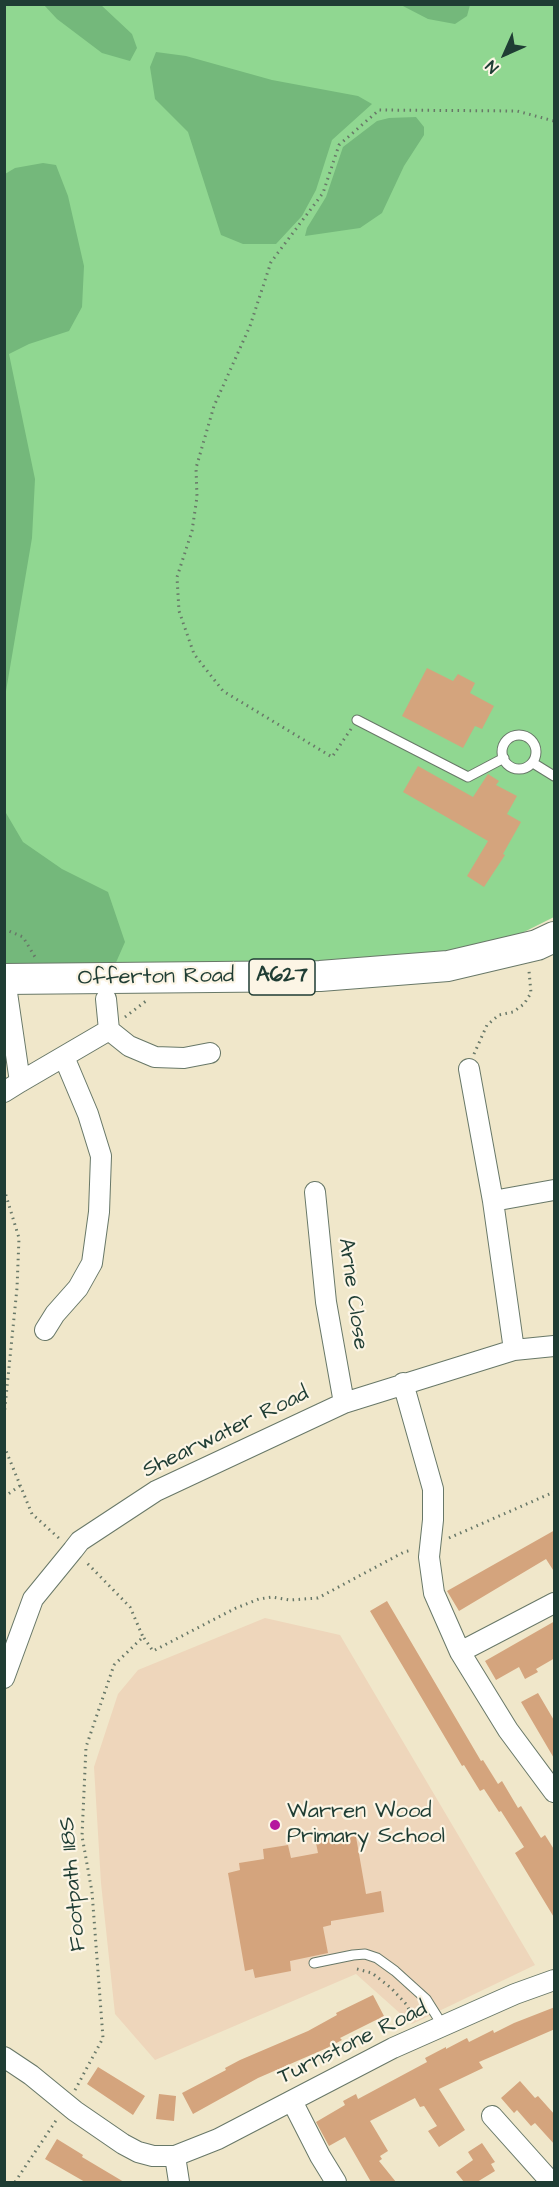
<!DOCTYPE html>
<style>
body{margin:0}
#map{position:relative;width:559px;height:2187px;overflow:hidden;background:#f0e7ca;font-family:"Architects Daughter",sans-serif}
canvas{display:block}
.frame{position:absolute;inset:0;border:6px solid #1f3d34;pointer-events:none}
.north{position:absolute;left:475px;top:24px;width:60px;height:60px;-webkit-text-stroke:4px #fcf5e5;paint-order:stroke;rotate:225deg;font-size:16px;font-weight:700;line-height:24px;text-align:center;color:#1f3d34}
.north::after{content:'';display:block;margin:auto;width:21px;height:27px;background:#1f3d34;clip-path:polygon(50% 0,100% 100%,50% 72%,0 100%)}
</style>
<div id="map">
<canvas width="559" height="2187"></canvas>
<div class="frame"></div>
<div class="north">N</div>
</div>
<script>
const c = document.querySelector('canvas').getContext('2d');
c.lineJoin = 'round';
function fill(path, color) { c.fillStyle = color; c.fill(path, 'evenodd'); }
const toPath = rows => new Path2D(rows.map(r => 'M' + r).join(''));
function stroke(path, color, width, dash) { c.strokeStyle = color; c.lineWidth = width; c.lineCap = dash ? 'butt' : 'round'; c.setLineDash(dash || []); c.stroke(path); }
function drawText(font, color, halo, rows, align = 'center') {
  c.font = font + ' "Architects Daughter",sans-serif'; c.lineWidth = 4.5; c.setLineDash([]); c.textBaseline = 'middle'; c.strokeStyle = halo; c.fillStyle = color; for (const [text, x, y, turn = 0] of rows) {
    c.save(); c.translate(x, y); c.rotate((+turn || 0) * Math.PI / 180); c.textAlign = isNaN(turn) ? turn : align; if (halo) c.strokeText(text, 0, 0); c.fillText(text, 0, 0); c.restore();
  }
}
const built = toPath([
 [265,1618,340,1635,535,1965,412,2024,356,1974,155,2060,115,2014,101,1883,94,1767,118,1694,138,1670]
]);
const green = toPath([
 [4,5,554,5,554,917,522,933,443,957,211,968,5,962]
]);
const forest = toPath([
 [44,5,101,5,132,34,137,48,130,61,102,53,57,19],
 [401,5,470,5,467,16,455,24,428,19],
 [156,52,186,56,272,80,358,96,372,104,332,140,316,190,302,216,276,244,243,244,221,235,188,132,155,99,150,67],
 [416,117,424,127,424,135,404,166,382,213,360,228,305,236,307,228,326,197,343,147,377,121,389,118],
 [43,163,56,165,68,196,84,266,82,307,69,331,29,344,9,354,35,479,32,538,5,697,5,174,15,168],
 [4,805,6,813,23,842,62,869,108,892,125,942,114,967,9,968,5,962]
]);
const building = toPath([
 [427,668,453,681,458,674,475,683,470,693,494,706,482,729,475,726,463,748,402,716],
 [418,766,473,797,488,774,499,781,496,785,517,796,507,814,521,822,503,854,505,855,484,887,467,876,488,841,403,792],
 [555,1530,555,1573,546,1559,459,1611,447,1591],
 [387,1601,481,1761,483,1760,498,1784,502,1781,518,1808,521,1806,541,1838,545,1835,555,1851,555,1919,515,1853,524,1847,501,1811,499,1812,484,1789,480,1791,464,1765,462,1766,370,1611],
 [555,1621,555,1658,536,1669,538,1672,525,1679,519,1667,496,1680,485,1661],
 [538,1693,555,1722,555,1760,521,1702],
 [355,1831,366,1894,381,1891,384,1912,331,1921,331,1925,323,1927,328,1953,290,1961,291,1971,255,1978,253,1969,245,1971,228,1873,240,1870,239,1863,264,1859,263,1849,288,1845,291,1858,318,1853,315,1838],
 [373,1995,384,2016,340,2038,342,2040,327,2048,258,2078,193,2114,182,2093,226,2070,225,2068,240,2060,308,2031,337,2015,336,2013],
 [555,2007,555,2029,479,2062,483,2068,439,2089,465,2130,439,2147,428,2131,437,2126,424,2106,420,2107,415,2098,370,2121,388,2151,380,2156,382,2159,379,2161,396,2182,371,2182,345,2137,329,2146,316,2122,345,2105,343,2101,356,2094,358,2099,427,2062,425,2058,446,2047,446,2049,467,2038,469,2042,493,2030,494,2033,514,2023],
 [98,2067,145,2096,133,2115,87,2084],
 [520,2081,535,2098,538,2096,555,2115,555,2145,535,2123,531,2126,517,2110,514,2113,501,2098],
 [159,2094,176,2096,174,2121,156,2119],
 [57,2139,83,2155,82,2157,124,2182,85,2182,45,2159],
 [482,2143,495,2162,491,2164,495,2171,477,2182,464,2182,456,2172,473,2160,468,2152]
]);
const path = toPath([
 [351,729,332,757,223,691,194,654,179,611,177,577,192,531,197,497,196,468,214,406,250,326,271,262,323,193,339,145,379,110,517,111,554,121],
 [4,929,23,937,35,957],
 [125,1017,146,1001],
 [474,1054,487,1025,499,1015,513,1012,524,1004,531,993,529,971],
 [4,1189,19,1238,17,1288,4,1417],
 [4,1446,32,1514,61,1540],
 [4,1497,21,1485],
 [449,1538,554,1492],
 [144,1638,153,1651,236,1608,259,1599,272,1597,290,1600,318,1598,404,1552,412,1550],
 [357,1969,372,1973,391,1988,407,2005,414,2021],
 [75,2090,103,2038,92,1892,82,1836,86,1747,114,1665,143,1637,130,1607,86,1562],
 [15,2182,57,2119]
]);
const lane = toPath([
 [357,720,468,777,504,758],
 '502 752a17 17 0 1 1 34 0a17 17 0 1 1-34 0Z',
 [533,763,554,776],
 [314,1963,353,1955,365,1954,377,1958,395,1971,426,1999,443,2026]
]);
const street = toPath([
 [109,1030,129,1046,155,1057,184,1058,210,1053],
 [469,1069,493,1201,514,1350],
 [20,1082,109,1030,106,999],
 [4,1092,20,1082,5,979],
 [315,1192,326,1302,344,1403],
 [493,1201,554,1190],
 [45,1330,55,1314,78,1288,92,1263,99,1212,101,1156,88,1114,64,1057],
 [403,1383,433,1489,433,1520,429,1557,434,1593,460,1652,508,1730,554,1792],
 [460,1652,554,1603],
 [4,1678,33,1599,73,1550,80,1541,156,1491,344,1403,514,1350,554,1346],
 [4,2057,31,2075,75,2111,123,2144,138,2152,153,2156,175,2156,218,2139,393,2048,515,1994,554,1980],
 [292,2101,320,2156,336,2182],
 [492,2116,551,2182],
 [175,2156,179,2182]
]);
const primary = toPath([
 [4,979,320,976,448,966,537,945,554,937]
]);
const markers = [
 [275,1825,6,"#b5179e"]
];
const shields = [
 [282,977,66]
];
const shieldNames = [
 ["A627",282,977]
];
const streetNames = [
 ["Offerton Road",156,978,-1],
 ["Arne Close",352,1294,82],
 ["Shearwater Road",226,1433,-26],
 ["Footpath 118S",74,1884,-95],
 ["Turnstone Road",353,2044,-26]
];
const poiNames = [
 ["Warren Wood",287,1812],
 ["Primary School",287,1837]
];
fill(built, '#eed6bb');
fill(green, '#90d791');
fill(forest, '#74b87b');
fill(building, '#d4a47d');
stroke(lane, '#687868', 11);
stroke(street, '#687868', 22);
stroke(primary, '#687868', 32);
stroke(path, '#687868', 3, [1.5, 4.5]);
stroke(lane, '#fff', 9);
stroke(street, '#fff', 20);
stroke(primary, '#fff', 30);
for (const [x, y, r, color] of markers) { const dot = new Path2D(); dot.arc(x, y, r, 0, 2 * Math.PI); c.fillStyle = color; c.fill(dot); stroke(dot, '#fcf5e5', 2); }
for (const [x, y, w] of shields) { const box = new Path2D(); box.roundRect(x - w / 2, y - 18, w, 36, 4.5); c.fillStyle = '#fcf5e5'; c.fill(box); stroke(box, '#1f3d34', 1.5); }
drawText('bold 21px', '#1f3d34', null, shieldNames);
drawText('22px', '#1f3d34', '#fcf5e5', streetNames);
drawText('22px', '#1f3d34', '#fcf5e5', poiNames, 'left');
</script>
